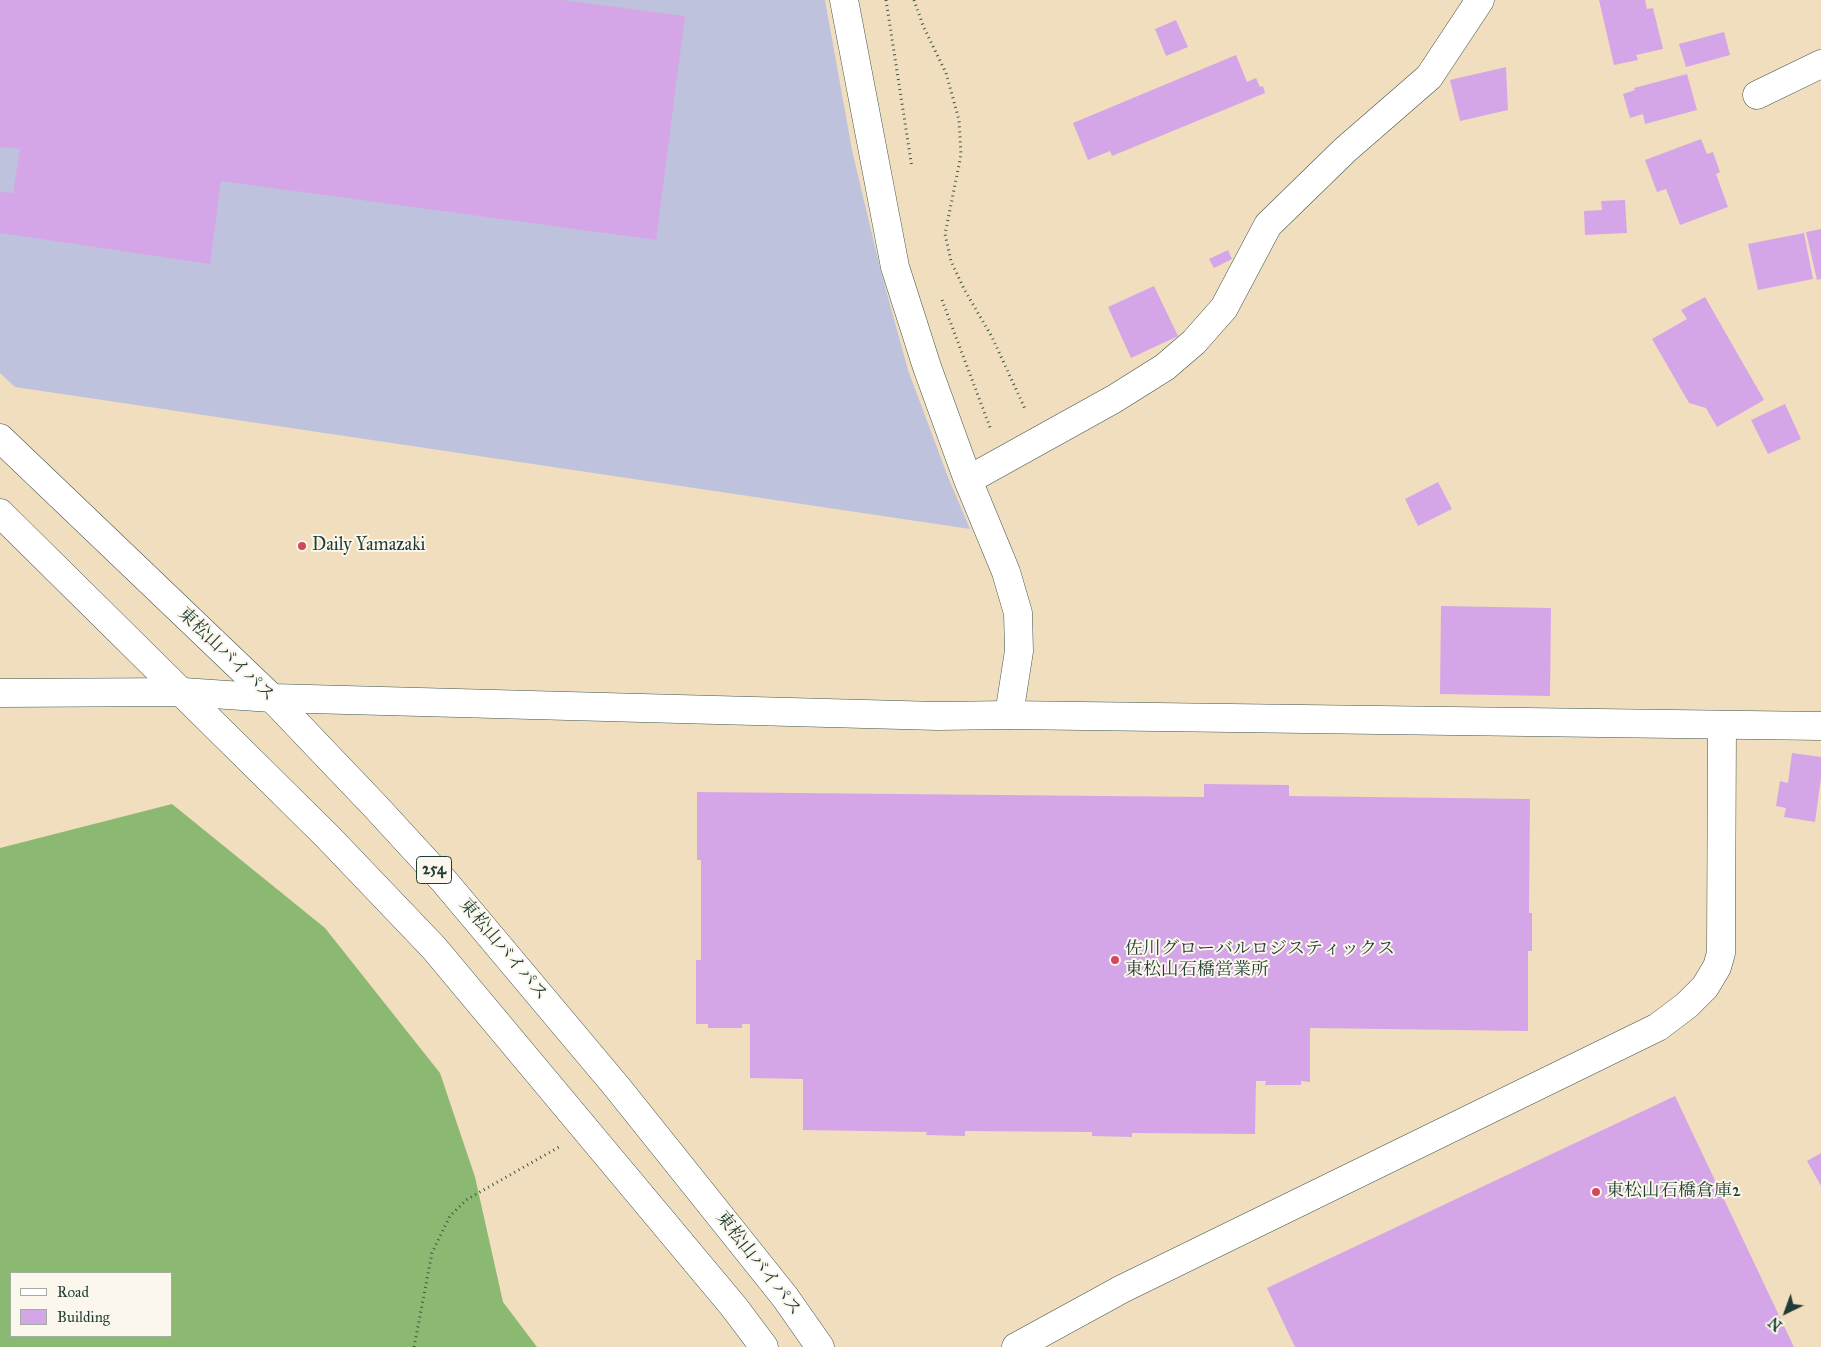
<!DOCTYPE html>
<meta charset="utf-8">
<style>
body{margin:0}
#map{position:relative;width:1821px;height:1347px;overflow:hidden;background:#f1debf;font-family:"IM FELL Great Primer",serif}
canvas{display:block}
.legend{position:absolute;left:10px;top:1272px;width:162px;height:65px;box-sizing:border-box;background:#fbf7ec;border:1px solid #a3ada2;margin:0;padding:6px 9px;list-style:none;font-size:15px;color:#1f3d34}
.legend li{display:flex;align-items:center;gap:10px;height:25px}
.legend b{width:25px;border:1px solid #a3ada2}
.north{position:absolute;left:1761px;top:1287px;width:50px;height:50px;-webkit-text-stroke:4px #fbf7ec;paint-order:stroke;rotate:222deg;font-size:14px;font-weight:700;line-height:20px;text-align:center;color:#1f3d34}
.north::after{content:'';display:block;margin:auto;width:18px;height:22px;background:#1f3d34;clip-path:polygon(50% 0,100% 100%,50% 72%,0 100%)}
</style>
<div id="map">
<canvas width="1821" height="1347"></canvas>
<ul class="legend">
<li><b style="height:6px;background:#fff"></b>Road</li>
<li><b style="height:14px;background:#d4a6e7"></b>Building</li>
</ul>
<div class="north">N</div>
</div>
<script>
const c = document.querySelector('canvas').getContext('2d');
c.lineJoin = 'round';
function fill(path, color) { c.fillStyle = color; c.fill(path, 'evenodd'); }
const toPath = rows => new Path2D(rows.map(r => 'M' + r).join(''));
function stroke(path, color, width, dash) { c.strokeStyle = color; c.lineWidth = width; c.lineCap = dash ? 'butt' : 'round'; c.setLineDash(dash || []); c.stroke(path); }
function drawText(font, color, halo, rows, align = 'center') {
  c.font = font + ' "IM FELL Great Primer","Noto Serif JP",serif'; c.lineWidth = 4; c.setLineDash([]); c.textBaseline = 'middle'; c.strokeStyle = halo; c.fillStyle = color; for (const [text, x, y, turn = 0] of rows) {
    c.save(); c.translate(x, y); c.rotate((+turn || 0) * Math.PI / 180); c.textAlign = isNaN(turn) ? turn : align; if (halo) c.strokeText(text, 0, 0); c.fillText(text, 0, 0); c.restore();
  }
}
const industrial = toPath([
 [0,0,825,0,852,150,881,272,908,370,948,477,970,529,15,387,0,373]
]);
const forest = toPath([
 [172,804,325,928,440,1073,475,1177,503,1302,537,1347,0,1347,0,848],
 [11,1273,171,1273,171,1336,11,1336]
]);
const building = toPath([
 [0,0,562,0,685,16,656,240,221,181,210,264,0,233,0,192,13,193,20,149,0,147],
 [1599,0,1645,0,1647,9,1653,8,1663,49,1636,55,1638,60,1614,65],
 [1176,20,1188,47,1166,56,1155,29],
 [1724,32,1730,55,1686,67,1679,44],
 [1236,55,1247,82,1256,78,1260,87,1263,86,1265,93,1112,156,1110,151,1088,160,1073,123],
 [1506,67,1508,110,1460,121,1450,80],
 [1687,74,1697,110,1645,124,1643,114,1630,118,1623,94,1635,90,1634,88],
 [1701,139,1707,154,1713,152,1720,172,1716,174,1728,207,1680,225,1666,189,1657,192,1645,160],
 [1625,200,1627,233,1585,235,1584,211,1602,210,1601,201],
 [1821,229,1821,279,1817,280,1806,232],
 [1804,233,1813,279,1758,290,1748,244],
 [1228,250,1232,259,1214,268,1209,259],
 [1154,286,1178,336,1131,358,1108,307],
 [1705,297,1764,400,1717,427,1706,408,1689,403,1652,339,1687,319,1681,310],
 [1785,404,1801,439,1768,454,1751,420],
 [1438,482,1452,509,1418,526,1405,499],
 [1441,606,1551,608,1550,696,1440,694],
 [1792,753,1821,757,1821,778,1815,822,1784,817,1786,808,1776,806,1780,781,1788,783],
 [1204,784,1289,785,1289,796,1530,799,1529,913,1532,913,1532,951,1528,951,1528,1031,1310,1028,1310,1082,1301,1081,1301,1085,1265,1085,1266,1081,1256,1081,1255,1134,1132,1133,1132,1137,1092,1136,1092,1132,965,1131,965,1136,926,1135,927,1132,803,1130,803,1079,750,1078,750,1024,742,1024,742,1028,708,1028,708,1024,696,1024,696,960,701,960,701,860,697,860,697,792,1204,797],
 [1675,1096,1794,1347,1295,1347,1267,1288],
 [1821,1153,1821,1186,1807,1161]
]);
const path = toPath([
 [886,0,912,168],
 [914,0,924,28,946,73,959,120,961,155,945,234,951,261,964,289,992,337,1026,411],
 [942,300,991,430],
 [414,1347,432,1253,450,1216,466,1200,559,1147]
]);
const minor = toPath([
 [844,0,895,267,927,367,968,480,1006,572,1018,613,1019,651,1009,715],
 [1757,95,1821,64],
 [968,480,1114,399,1165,367,1194,342,1224,308,1268,225,1345,150,1429,77,1480,0],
 [1016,1347,1122,1289,1658,1027,1687,1005,1705,987,1717,967,1721,953,1722,725]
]);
const tertiary = toPath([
 [0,693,183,692,272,698,938,716,1009,715,1821,726]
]);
const trunk = toPath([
 [0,438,272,698,376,807,444,881,617,1087,785,1297,820,1347],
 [0,513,327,836,434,948,734,1307,764,1347]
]);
const markers = [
 [302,546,5,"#d1495b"],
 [1115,960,5,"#d1495b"],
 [1596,1192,5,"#d1495b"]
];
const shields = [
 [434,870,35]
];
const shieldNames = [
 ["254",434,870]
];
const poiNames = [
 ["Daily Yamazaki",312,546],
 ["佐川グローバルロジスティックス",1125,950],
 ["東松山石橋営業所",1125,971],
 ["東松山石橋倉庫2",1606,1192]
];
const streetNames = [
 ["東松山バイパス",226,655,44],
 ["東松山バイパス",503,950,50],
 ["東松山バイパス",758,1264,52]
];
fill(industrial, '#bfc2dd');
fill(forest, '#8cb972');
fill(building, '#d4a6e7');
stroke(minor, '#3e5549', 29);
stroke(tertiary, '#3e5549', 29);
stroke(trunk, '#3e5549', 29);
stroke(path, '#3e5549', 3, [1, 4]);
stroke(minor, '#fff', 28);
stroke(tertiary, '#fff', 28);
stroke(trunk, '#fff', 28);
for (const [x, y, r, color] of markers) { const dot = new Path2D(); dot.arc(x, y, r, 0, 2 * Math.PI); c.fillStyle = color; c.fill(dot); stroke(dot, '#fbf7ec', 2); }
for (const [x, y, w] of shields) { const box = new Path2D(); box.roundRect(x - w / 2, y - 13.5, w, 27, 4); c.fillStyle = '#fbf7ec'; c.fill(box); stroke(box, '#1f3d34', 1); }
drawText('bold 16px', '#1f3d34', null, shieldNames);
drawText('18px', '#1f3d34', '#fbf7ec', poiNames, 'left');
drawText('18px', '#1f3d34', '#fbf7ec', streetNames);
</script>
